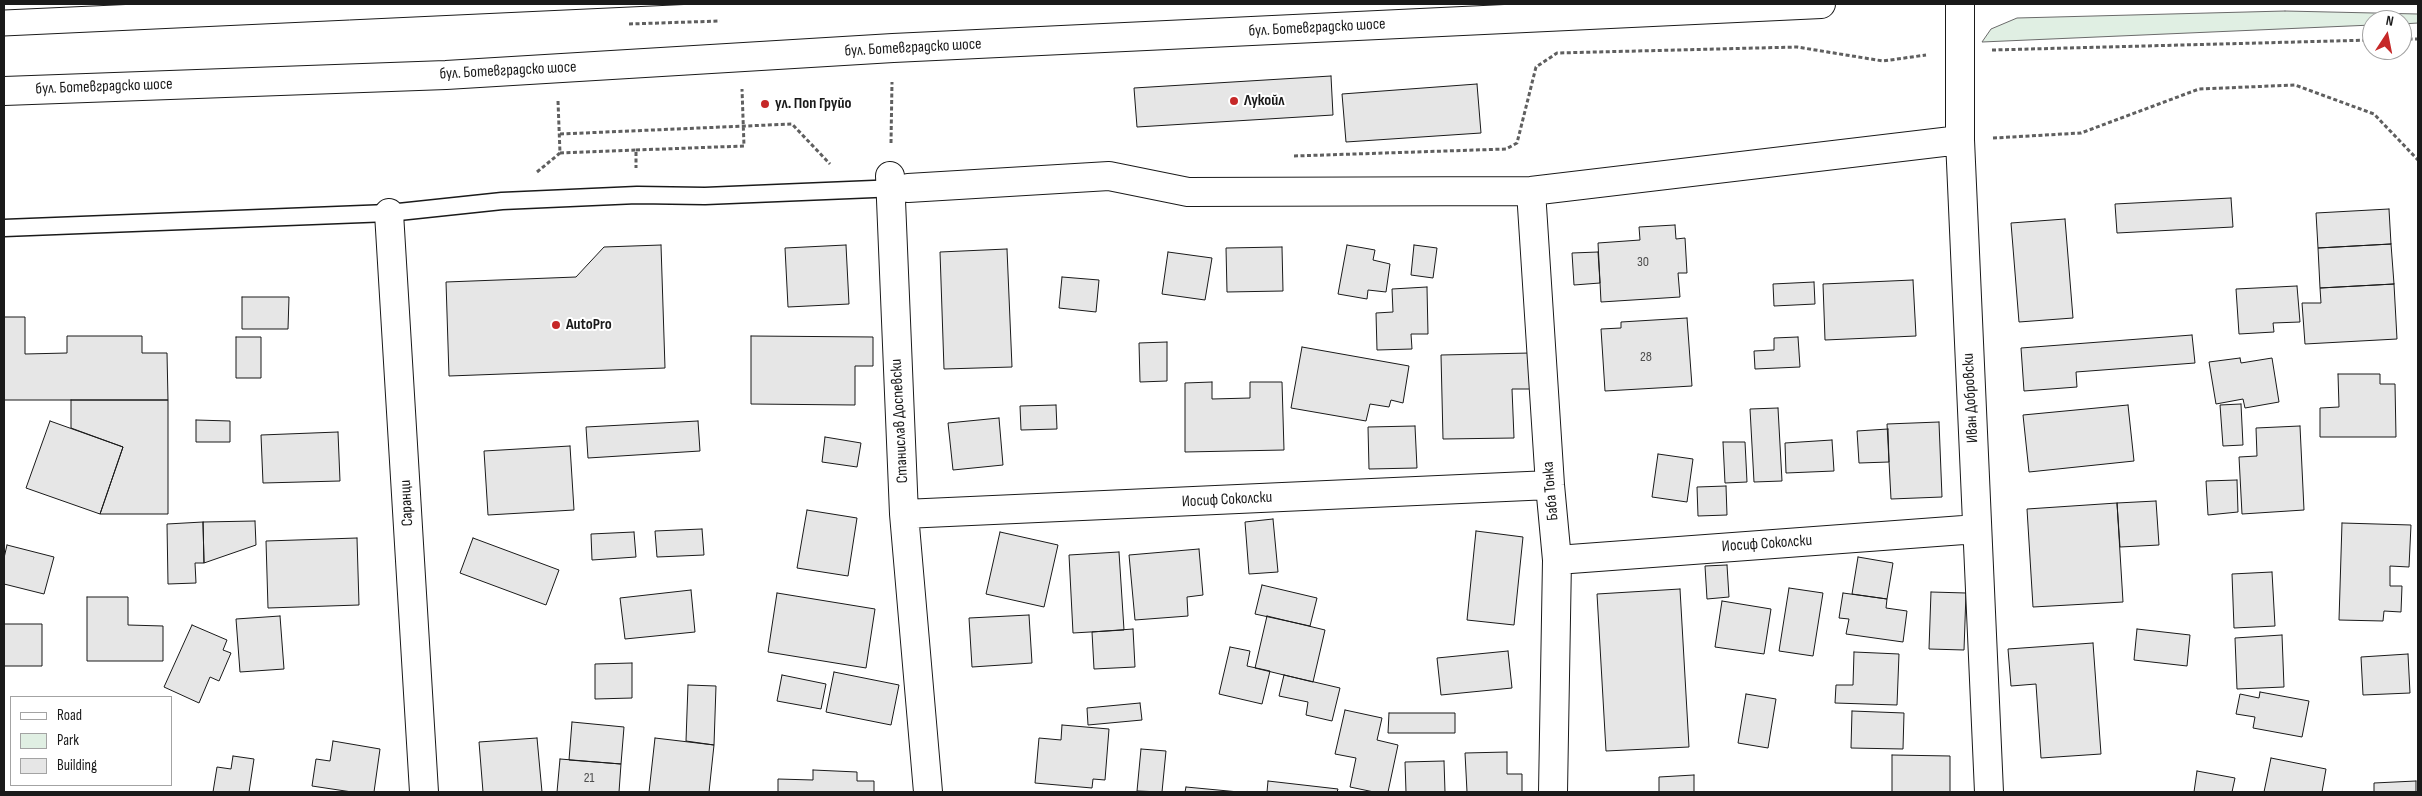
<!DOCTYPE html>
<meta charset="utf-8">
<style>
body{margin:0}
#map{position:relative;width:2422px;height:796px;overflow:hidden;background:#fff;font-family:"Sofia Sans Condensed",sans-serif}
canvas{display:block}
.frame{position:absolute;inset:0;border:5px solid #1a1a1a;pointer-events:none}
.legend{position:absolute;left:10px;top:696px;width:162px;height:90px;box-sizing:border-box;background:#fff;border:1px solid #a3a3a3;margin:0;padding:6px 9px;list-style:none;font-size:15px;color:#1a1a1a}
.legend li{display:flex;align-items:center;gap:10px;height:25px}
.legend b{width:25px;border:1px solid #a3a3a3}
.north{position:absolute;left:2362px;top:10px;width:50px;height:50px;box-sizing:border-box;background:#fff;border:1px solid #a3a3a3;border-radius:50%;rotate:11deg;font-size:14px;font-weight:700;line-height:20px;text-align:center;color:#1a1a1a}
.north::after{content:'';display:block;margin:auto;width:18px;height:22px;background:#c62828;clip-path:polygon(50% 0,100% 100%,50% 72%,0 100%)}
</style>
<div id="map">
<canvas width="2422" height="796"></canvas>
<div class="frame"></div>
<ul class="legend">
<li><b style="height:6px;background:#fff"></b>Road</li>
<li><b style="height:14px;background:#e0efe3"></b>Park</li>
<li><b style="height:14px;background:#e6e6e6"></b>Building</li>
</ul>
<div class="north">N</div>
</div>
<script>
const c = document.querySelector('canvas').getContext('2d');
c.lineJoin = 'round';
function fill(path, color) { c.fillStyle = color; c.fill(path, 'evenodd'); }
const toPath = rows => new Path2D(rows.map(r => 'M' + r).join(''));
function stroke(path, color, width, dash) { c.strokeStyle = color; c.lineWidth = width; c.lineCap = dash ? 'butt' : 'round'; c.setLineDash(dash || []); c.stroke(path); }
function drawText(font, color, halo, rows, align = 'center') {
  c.font = font + ' "Sofia Sans Condensed",sans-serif'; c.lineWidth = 4; c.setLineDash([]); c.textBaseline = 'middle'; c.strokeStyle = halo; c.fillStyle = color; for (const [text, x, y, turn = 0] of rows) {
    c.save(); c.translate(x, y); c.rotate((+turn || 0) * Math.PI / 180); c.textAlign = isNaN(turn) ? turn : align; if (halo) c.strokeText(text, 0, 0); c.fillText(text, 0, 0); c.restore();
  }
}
const green = toPath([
 [2285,11,2418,14,2418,23,2402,24,2402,20,2372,20,2372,25,1982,42,1991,29,2017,18,2285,11]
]);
const building = toPath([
 [1331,76,1333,115,1137,127,1134,88,1331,76],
 [1477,84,1481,133,1346,142,1342,94,1477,84],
 [2231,198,2233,227,2117,233,2115,204,2231,198],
 [2389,209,2391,244,2318,248,2316,213,2389,209],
 [2065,219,2073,318,2019,322,2011,223,2065,219],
 [1675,225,1676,239,1685,238,1687,273,1678,273,1680,297,1601,302,1598,243,1640,240,1639,227,1675,225],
 [2391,244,2394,284,2320,288,2318,248,2391,244],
 [661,245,665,368,449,376,446,282,576,277,604,247,661,245],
 [846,245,849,304,788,307,785,248,846,245],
 [1347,245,1375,250,1373,260,1390,264,1386,292,1368,290,1367,299,1338,294,1347,245],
 [1414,245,1437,248,1433,278,1411,275,1414,245],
 [1282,247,1283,291,1227,292,1226,248,1282,247],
 [1007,249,1012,367,944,369,940,252,1007,249],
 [1168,252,1212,258,1205,300,1162,294,1168,252],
 [1598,252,1600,283,1574,285,1572,253,1598,252],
 [1062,277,1099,280,1096,312,1059,308,1062,277],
 [1913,280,1916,336,1825,340,1823,284,1913,280],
 [1814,282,1815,304,1774,306,1773,284,1814,282],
 [2394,284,2397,339,2305,344,2302,303,2321,303,2320,288,2394,284],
 [2297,286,2300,322,2273,323,2274,332,2239,334,2236,289,2297,286],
 [1427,287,1428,334,1411,334,1412,349,1377,350,1376,313,1393,312,1392,289,1427,287],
 [242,297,289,297,288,329,242,329,242,297],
 [4,317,25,317,25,354,67,353,67,336,142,336,142,353,167,353,168,400,4,400,4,317],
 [1687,318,1692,386,1605,391,1601,329,1621,328,1621,322,1687,318],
 [2192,335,2195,363,2076,372,2077,387,2024,391,2021,348,2192,335],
 [751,336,873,337,873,366,855,366,855,405,751,404,751,336],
 [236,337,261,337,261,378,236,378,236,337],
 [1798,337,1800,367,1755,369,1754,351,1774,350,1774,338,1798,337],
 [1167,342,1167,381,1140,382,1139,343,1167,342],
 [1302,347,1409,366,1403,403,1391,400,1389,407,1370,404,1366,421,1291,408,1302,347],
 [1530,353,1531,389,1512,389,1514,438,1443,439,1441,355,1530,353],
 [2240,358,2241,363,2272,358,2279,402,2245,408,2243,399,2216,404,2209,362,2240,358],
 [2338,374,2380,374,2380,384,2395,384,2396,437,2320,437,2320,408,2339,407,2338,374],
 [1212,382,1212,399,1250,398,1250,382,1282,382,1284,450,1185,452,1185,383,1212,382],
 [71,400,168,400,168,514,100,514,123,447,71,428,71,400],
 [2241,404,2243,445,2223,446,2220,405,2241,404],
 [1056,405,1057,429,1021,430,1020,406,1056,405],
 [2128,405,2134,461,2029,472,2023,415,2128,405],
 [1778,408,1782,481,1754,482,1750,409,1778,408],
 [999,418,1003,465,953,470,948,423,999,418],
 [196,420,230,421,230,442,196,442,196,420],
 [50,421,123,447,100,514,26,488,50,421],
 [698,421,700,451,588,458,586,427,698,421],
 [1939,422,1942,497,1891,499,1887,424,1939,422],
 [1415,426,1417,468,1369,469,1368,427,1415,426],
 [2300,426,2304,510,2242,514,2239,457,2257,456,2256,428,2300,426],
 [1888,429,1889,462,1859,463,1857,431,1888,429],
 [338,432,340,481,263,483,261,435,338,432],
 [825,437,861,443,857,467,822,462,825,437],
 [1832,440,1834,471,1786,473,1785,443,1832,440],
 [1723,442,1745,442,1747,482,1725,483,1723,442],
 [570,446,574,510,488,515,484,451,570,446],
 [1658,454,1693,459,1687,502,1652,497,1658,454],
 [2237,480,2238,512,2208,515,2206,481,2237,480],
 [1726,486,1727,515,1698,516,1697,487,1726,486],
 [2156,501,2159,545,2120,547,2117,503,2156,501],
 [2117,503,2123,602,2033,607,2027,509,2117,503],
 [807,510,857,518,848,576,797,568,807,510],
 [1273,519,1278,572,1249,574,1245,522,1273,519],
 [255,521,256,545,204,563,203,522,255,521],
 [203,522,204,563,195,563,196,583,168,584,167,524,203,522],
 [2342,523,2411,525,2409,567,2390,566,2390,586,2402,586,2401,612,2384,611,2383,621,2339,620,2342,523],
 [702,529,704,555,657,557,655,531,702,529],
 [1476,531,1523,537,1514,625,1467,620,1476,531],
 [634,532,636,557,592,560,591,534,634,532],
 [1000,532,1058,545,1044,607,986,594,1000,532],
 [357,538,359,605,268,608,266,541,357,538],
 [473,538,559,570,546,605,460,573,473,538],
 [7,545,54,557,44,594,4,584,4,558,7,545],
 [1199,549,1203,595,1187,597,1188,616,1135,620,1129,555,1199,549],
 [1119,552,1124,630,1073,633,1069,555,1119,552],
 [1858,557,1893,563,1887,599,1852,594,1858,557],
 [1727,565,1729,597,1707,599,1705,566,1727,565],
 [2272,572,2275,626,2234,628,2232,574,2272,572],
 [1262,585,1317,598,1310,626,1255,614,1262,585],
 [1789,588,1823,593,1813,656,1779,651,1789,588],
 [1680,589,1689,747,1606,751,1597,594,1680,589],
 [691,590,695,632,625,639,620,598,691,590],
 [1931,592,1966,593,1964,650,1929,649,1931,592],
 [777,593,875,609,866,668,768,652,777,593],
 [1843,593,1887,599,1886,608,1907,611,1903,642,1846,634,1849,619,1839,618,1843,593],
 [87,597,128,597,128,625,163,626,163,661,87,661,87,597],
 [1722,601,1771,609,1764,654,1715,647,1722,601],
 [1029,615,1032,663,972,667,969,618,1029,615],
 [280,616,284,669,240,672,236,619,280,616],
 [1267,616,1325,630,1313,682,1255,668,1267,616],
 [4,624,42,624,42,666,4,666,4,624],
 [192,625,227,640,223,650,231,653,219,681,210,677,199,703,164,687,192,625],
 [1133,629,1135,667,1094,669,1092,632,1133,629],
 [2137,629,2190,635,2187,666,2134,660,2137,629],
 [2282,635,2284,687,2237,689,2235,638,2282,635],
 [2093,643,2101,754,2041,758,2036,684,2011,686,2008,649,2093,643],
 [1230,647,1250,651,1247,666,1270,671,1262,704,1219,694,1230,647],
 [1508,651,1512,688,1441,695,1437,658,1508,651],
 [1854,652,1899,654,1897,705,1835,703,1836,685,1853,685,1854,652],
 [2408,654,2410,693,2363,695,2361,657,2408,654],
 [632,663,632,698,595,699,595,664,632,663],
 [834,672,899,685,891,725,826,712,834,672],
 [782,675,826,684,821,709,777,701,782,675],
 [1284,675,1340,688,1332,721,1306,715,1308,702,1279,696,1284,675],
 [688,685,716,686,714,745,686,741,688,685],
 [2260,692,2309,701,2302,737,2253,728,2255,717,2236,714,2240,694,2259,698,2260,692],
 [1746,694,1776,699,1768,748,1738,743,1746,694],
 [1140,703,1142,720,1088,725,1087,708,1140,703],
 [1345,710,1382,718,1377,740,1398,745,1388,792,1374,792,1350,787,1356,758,1335,754,1345,710],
 [1852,711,1904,713,1903,749,1851,748,1852,711],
 [1389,713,1455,713,1455,733,1388,733,1389,713],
 [572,722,624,727,621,764,569,760,572,722],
 [1062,725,1109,729,1105,780,1093,779,1092,788,1035,783,1039,738,1061,740,1062,725],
 [537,738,542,792,483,792,479,742,537,738],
 [655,738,714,745,709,792,649,792,655,738],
 [333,741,380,749,374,792,352,792,312,786,316,759,330,761,333,741],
 [1141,749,1166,751,1162,792,1137,791,1141,749],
 [1507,752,1507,774,1522,774,1522,792,1467,792,1465,753,1507,752],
 [1892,755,1950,756,1950,792,1892,792,1892,755],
 [233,756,254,759,249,792,213,792,217,767,231,769,233,756],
 [2271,758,2326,769,2322,792,2264,792,2271,758],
 [560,759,621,764,619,792,557,792,560,759],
 [1444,761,1445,792,1406,792,1405,762,1444,761],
 [813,770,857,772,857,781,874,781,874,792,778,792,778,779,813,780,813,770],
 [2197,771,2235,778,2232,792,2194,792,2197,771],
 [1694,775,1694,792,1659,792,1659,777,1694,775],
 [1268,781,1338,789,1337,792,1267,792,1268,781],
 [2416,781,2416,792,2374,792,2374,783,2416,781],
 [1186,787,1239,792,1185,792,1186,787]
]);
const path = toPath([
 [629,24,720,21],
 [2402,39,2418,39],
 [1992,50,2372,40],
 [558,101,560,153,636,150,636,168],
 [560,134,792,124,830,164],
 [1993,138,2081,133,2199,89,2295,85,2374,114,2418,160],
 [891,143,892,82],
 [636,150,744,146,742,89],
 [1294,156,1506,149,1517,143,1536,67,1557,53,1797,47,1883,61,1926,55],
 [537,172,560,153]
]);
const service = toPath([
 [4,228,389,213,502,201,637,195,705,196,898,188]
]);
const minor = toPath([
 [1960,4,1960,140,1989,792],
 [890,176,904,514,928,792],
 [908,188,1109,176,1188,192,1531,191,1960,140],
 [1531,191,1550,485,1557,560,1553,792],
 [389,213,424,792],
 [904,514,1550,485],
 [1557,560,1977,529]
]);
const primary = toPath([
 [4,91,446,75,893,48,1821,4]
]);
const tram = toPath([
 [4,10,137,4],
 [4,36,695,4]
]);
const markers = [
 [1234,101,5,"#c62828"],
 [765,104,5,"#c62828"],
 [556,325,5,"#c62828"]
];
const numberNames = [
 ["30",1643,262],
 ["28",1646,357],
 ["21",589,778]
];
const streetNames = [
 ["бул. Ботевградско шосе",1317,28,-3],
 ["бул. Ботевградско шосе",913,48,-3],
 ["бул. Ботевградско шосе",508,71,-3],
 ["бул. Ботевградско шосе",104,87,-2],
 ["Иван Добровски",1971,398,-93],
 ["Станислав Доспевски",900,421,-93],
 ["Баба Тонка",1551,491,-95],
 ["Иосиф Соколски",1227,500,-3],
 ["Саранци",407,503,-93],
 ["Иосиф Соколски",1767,544,-4]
];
const poiNames = [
 ["Лукойл",1244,101],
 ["ул. Поп Груйо",775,104],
 ["AutoPro",566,325]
];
fill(green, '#e0efe3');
stroke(green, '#6a6a6a', 1);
fill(building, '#e6e6e6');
stroke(building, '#1a1a1a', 1);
stroke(service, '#1a1a1a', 19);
stroke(minor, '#1a1a1a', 30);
stroke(primary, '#1a1a1a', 30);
stroke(path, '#5f5f5f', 3, [4, 2.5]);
stroke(service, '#fff', 16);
stroke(minor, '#fff', 28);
stroke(primary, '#fff', 28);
stroke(tram, '#1a1a1a', 1);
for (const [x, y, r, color] of markers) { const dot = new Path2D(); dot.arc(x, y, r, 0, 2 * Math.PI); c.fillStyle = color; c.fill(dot); stroke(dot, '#fff', 2); }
drawText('14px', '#4d4d4d', null, numberNames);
drawText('16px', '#1a1a1a', '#fff', streetNames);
drawText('bold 16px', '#1a1a1a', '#fff', poiNames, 'left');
</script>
